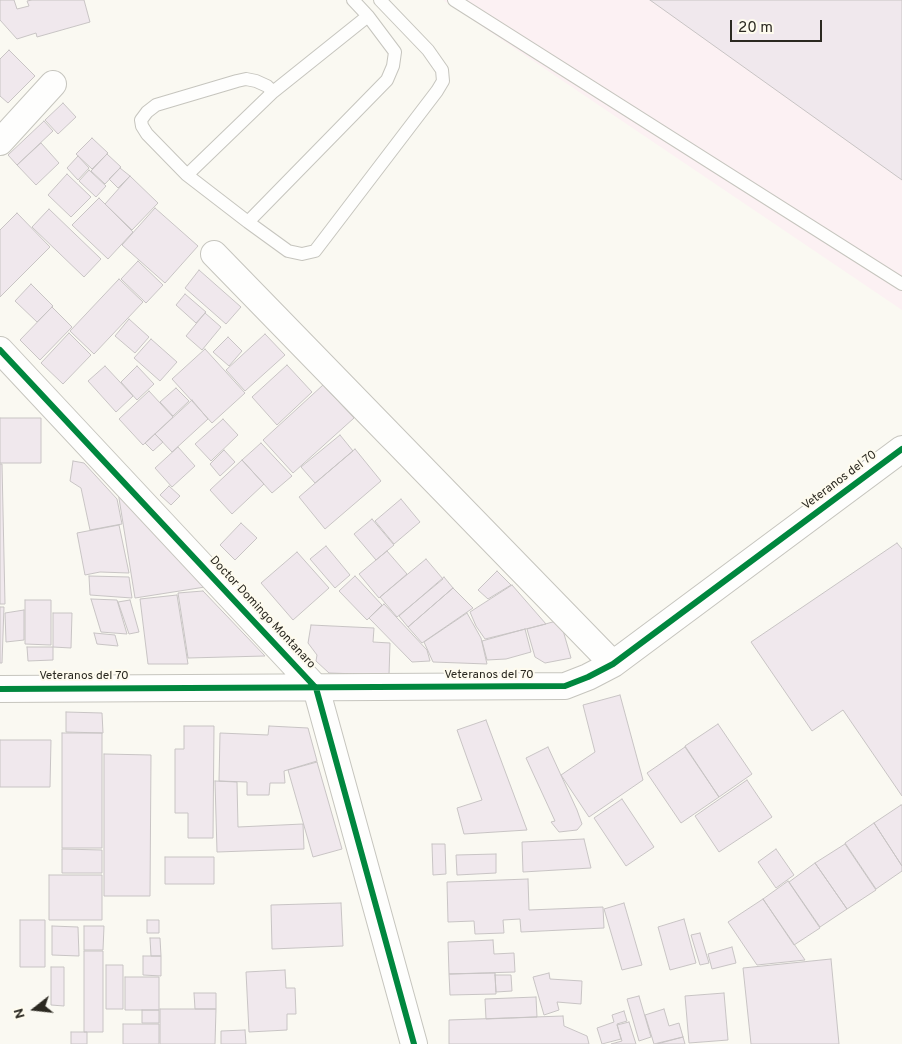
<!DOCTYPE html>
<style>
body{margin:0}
#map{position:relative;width:902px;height:1044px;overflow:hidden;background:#faf9f2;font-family:Overpass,sans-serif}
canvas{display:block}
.north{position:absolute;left:10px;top:984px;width:50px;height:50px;-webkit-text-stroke:4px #fefbee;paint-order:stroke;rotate:254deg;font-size:14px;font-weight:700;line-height:20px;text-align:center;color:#2b2921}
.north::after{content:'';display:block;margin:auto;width:18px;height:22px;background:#2b2921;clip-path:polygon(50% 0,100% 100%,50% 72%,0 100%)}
.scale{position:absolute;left:730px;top:20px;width:92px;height:22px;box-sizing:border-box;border:2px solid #2b2921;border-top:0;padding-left:6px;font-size:15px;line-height:18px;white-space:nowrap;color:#2b2921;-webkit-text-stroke:4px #fefbee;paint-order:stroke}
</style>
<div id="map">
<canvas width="902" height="1044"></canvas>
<div class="north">N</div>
<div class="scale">20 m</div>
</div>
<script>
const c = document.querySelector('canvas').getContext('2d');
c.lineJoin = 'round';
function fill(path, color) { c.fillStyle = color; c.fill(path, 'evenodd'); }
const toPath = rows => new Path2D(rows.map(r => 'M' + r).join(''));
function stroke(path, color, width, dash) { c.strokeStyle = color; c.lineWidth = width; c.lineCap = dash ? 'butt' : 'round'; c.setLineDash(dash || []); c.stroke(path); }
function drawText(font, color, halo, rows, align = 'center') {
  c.font = font + ' Overpass,sans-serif'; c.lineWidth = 4; c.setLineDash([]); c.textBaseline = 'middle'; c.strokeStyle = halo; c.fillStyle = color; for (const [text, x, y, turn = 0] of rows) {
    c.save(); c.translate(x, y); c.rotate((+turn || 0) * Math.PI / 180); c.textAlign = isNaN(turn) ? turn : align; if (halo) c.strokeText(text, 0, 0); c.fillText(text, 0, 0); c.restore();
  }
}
const commercial = toPath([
 [443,0,902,0,902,310]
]);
const building = toPath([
 [0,0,14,0,17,9,29,6,27,1,32,0,84,0,90,22,37,37,36,33,17,39,0,20,0,0],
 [650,0,902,0,902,180,650,0],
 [9,50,35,76,8,103,0,96,0,59,9,50],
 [63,103,76,117,58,134,45,120,63,103],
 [44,121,53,131,17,165,8,155,44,121],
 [92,138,108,153,92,169,76,154,92,138],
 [41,143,59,163,36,185,17,165,41,143],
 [107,154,121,167,105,184,91,171,107,154],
 [78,156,89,168,78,180,67,168,78,156],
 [120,168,130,176,118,188,109,179,120,168],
 [89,170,106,186,96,197,79,181,89,170],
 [67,174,91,197,71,217,48,195,67,174],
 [130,176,158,203,132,230,105,204,130,176],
 [99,198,133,232,108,259,72,225,99,198],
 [155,208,198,246,165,283,122,245,155,208],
 [49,209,101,259,84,277,32,227,49,209],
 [17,213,50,247,0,297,0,230,17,213],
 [138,261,163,285,146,303,121,279,138,261],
 [199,270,241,307,226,324,185,288,199,270],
 [119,279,143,302,94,354,70,331,119,279],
 [31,284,53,306,37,322,15,301,31,284],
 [185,294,206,312,196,323,176,305,185,294],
 [52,307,72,327,40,360,20,340,52,307],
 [205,313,221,327,202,350,186,336,205,313],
 [129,319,149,337,135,353,115,336,129,319],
 [69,333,91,355,63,384,41,363,69,333],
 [265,334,285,355,245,391,226,370,265,334],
 [228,337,242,351,229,366,213,352,228,337],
 [151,339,177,362,160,381,134,358,151,339],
 [205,349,245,393,212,423,172,379,205,349],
 [287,365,312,392,277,425,252,397,287,365],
 [105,366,133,396,116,412,88,381,105,366],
 [137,366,154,384,137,400,121,382,137,366],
 [323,385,354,418,293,473,263,440,323,385],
 [176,388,189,401,173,416,160,402,176,388],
 [149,391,173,417,143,445,119,419,149,391],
 [192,400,208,419,172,452,155,434,192,400],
 [0,418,41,418,41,463,0,463,0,418],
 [223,419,238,435,211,461,195,444,223,419],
 [155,434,163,442,153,451,145,443,155,434],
 [340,435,353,451,315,483,301,467,340,435],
 [261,443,292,476,272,493,242,460,261,443],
 [178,447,195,466,172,487,155,468,178,447],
 [355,449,381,481,325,529,299,497,355,449],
 [224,450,235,462,220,476,210,464,224,450],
 [242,460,264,484,232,514,210,490,242,460],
 [73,461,84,463,117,499,122,524,90,530,81,488,70,481,73,461],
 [0,464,2,464,5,604,0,604,0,464],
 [169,486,180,496,171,505,160,495,169,486],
 [118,492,205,587,135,598,118,492],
 [401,499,420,522,394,544,375,521,401,499],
 [372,519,394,545,376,560,354,534,372,519],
 [241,523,257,538,235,560,220,545,241,523],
 [119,525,129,573,100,572,85,575,77,533,119,525],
 [897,543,902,549,902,796,843,710,812,731,751,642,897,543],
 [326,546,350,575,335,588,310,559,326,546],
 [387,551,407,574,379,598,359,574,387,551],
 [297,552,329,588,293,620,261,583,297,552],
 [426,559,443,579,397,617,380,597,426,559],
 [497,571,511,585,488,599,478,590,497,571],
 [89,576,129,577,132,598,90,595,89,576],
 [355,576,382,605,367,620,339,591,355,576],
 [444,577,453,588,408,627,399,616,444,577],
 [512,585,546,624,485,639,476,626,470,612,512,585],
 [453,588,473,608,422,643,408,627,453,588],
 [203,591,265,656,188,658,178,593,203,591],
 [177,595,188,664,148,664,140,599,177,595],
 [91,599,117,600,127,634,101,632,91,599],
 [25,600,51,600,51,645,25,644,25,600],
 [130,600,139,632,129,634,118,602,130,600],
 [384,604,427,650,430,661,412,662,369,618,384,604],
 [0,607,4,607,2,663,0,663,0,607],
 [24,610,24,640,6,642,5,613,24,610],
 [53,613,72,613,71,648,53,647,53,613],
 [467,613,481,638,487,664,433,662,424,642,467,613],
 [560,620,571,658,545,663,535,657,527,629,560,620],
 [311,625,374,628,373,642,390,643,389,675,329,673,316,661,317,655,308,643,311,625],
 [525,629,531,652,506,659,487,660,482,641,525,629],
 [94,633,115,635,118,646,97,644,94,633],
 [27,647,53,647,53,660,28,661,27,647],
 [620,695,643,780,589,817,561,775,595,752,583,705,620,695],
 [66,712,102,713,103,733,66,732,66,712],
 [486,720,527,830,464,834,457,808,482,800,457,730,486,720],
 [718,724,752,774,719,797,685,746,718,724],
 [184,726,214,726,213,838,188,838,188,813,175,813,175,749,184,749,184,726],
 [269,726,308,728,317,761,284,771,285,783,270,783,269,795,247,795,247,782,219,781,220,733,268,735,269,726],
 [62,733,102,733,102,848,62,848,62,733],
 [0,740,51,740,50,787,0,787,0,740],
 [548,747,577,810,582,824,577,830,559,832,551,822,555,821,526,758,548,747],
 [685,747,719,797,681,823,647,773,685,747],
 [104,754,151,755,150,896,104,896,104,754],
 [317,762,342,849,313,857,288,770,317,762],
 [747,780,772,817,719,852,695,816,747,780],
 [215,781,237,782,238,827,303,824,304,849,217,852,215,781],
 [622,799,654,847,626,866,594,818,622,799],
 [901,805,902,805,902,866,874,823,901,805],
 [874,823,902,866,902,871,876,889,845,843,874,823],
 [584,839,591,868,523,872,522,842,584,839],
 [432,844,445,844,446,874,433,875,432,844],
 [845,844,876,890,847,909,815,863,845,844],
 [62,849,102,850,102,873,62,873,62,849],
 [776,849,794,875,776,888,758,862,776,849],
 [496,854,496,873,457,875,456,855,496,854],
 [165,857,214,857,214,884,165,884,165,857],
 [815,863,847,909,820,927,789,882,815,863],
 [49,875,102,875,102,920,49,920,49,875],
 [528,879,529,910,603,907,604,928,521,932,520,919,503,920,504,933,475,934,474,921,448,922,447,882,528,879],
 [788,881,820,928,794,945,763,899,788,881],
 [763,899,805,960,757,965,728,922,763,899],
 [341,903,343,946,272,949,271,905,341,903],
 [624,903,642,965,622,970,604,909,624,903],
 [684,919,696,963,670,970,658,927,684,919],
 [20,920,45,920,45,967,20,967,20,920],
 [147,920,159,920,159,933,147,933,147,920],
 [52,926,78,927,79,956,52,955,52,926],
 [84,926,104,926,103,950,84,950,84,926],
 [700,933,709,963,700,965,691,935,700,933],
 [150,938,160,938,161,956,151,956,150,938],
 [493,940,494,954,514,953,515,972,449,974,448,942,493,940],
 [732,947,736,963,712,969,708,954,732,947],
 [84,951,103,951,103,1032,84,1032,84,951],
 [143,956,161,956,161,976,143,975,143,956],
 [831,959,839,1044,751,1044,743,968,831,959],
 [106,965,123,965,123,1009,106,1009,106,965],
 [51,967,64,967,64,1006,51,1005,51,967],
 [285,970,286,988,295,988,296,1014,287,1014,287,1030,249,1032,246,972,285,970],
 [495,973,496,994,450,995,449,974,495,973],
 [549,973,550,979,582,981,581,1004,557,1002,559,1010,544,1015,533,977,549,973],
 [495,975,511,975,512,991,496,992,495,975],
 [125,977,159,977,159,1010,125,1010,125,977],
 [194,993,216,993,216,1009,195,1009,194,993],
 [724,993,728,1040,689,1043,685,996,724,993],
 [639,996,651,1037,639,1041,627,999,639,996],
 [536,997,537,1017,486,1019,485,999,536,997],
 [160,1009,216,1009,215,1044,160,1044,160,1009],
 [664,1009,669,1026,679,1023,683,1037,654,1044,645,1015,664,1009],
 [142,1010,159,1010,159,1023,142,1023,142,1010],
 [624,1011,627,1021,617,1024,621,1039,602,1044,597,1028,614,1022,612,1015,624,1011],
 [563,1016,564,1026,587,1036,589,1044,449,1044,449,1020,563,1016],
 [629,1022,636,1044,611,1044,622,1041,617,1025,629,1022],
 [123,1024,159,1024,159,1044,123,1044,123,1024],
 [245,1030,246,1044,221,1044,221,1031,245,1030],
 [71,1032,87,1032,87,1044,71,1044,71,1032],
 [683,1037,685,1044,657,1044,683,1037]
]);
const lane = toPath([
 [454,0,902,284],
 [273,92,267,86,256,81,246,79,237,81,156,105,147,112,141,120,142,126,147,134,187,175,248,222,288,251,302,254,315,251,437,91,443,81,442,70,428,50,380,0],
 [187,175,273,92,368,16],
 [248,222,387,80,393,66,395,52,368,16,353,0]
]);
const street = toPath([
 [0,142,53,84],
 [214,254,613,664],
 [0,350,316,688,414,1044],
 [0,689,565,686,588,677,613,664,902,449]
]);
const cycleway = toPath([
 [0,350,316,688,414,1044],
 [0,689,565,686,588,677,613,664,902,449]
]);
const streetNames = [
 ["Veteranos del 70",840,481,-37],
 ["Doctor Domingo Montanaro",262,613,47],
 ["Veteranos del 70",489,676],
 ["Veteranos del 70",84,677]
];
fill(commercial, '#fcf1f3');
fill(building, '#f0e8ed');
stroke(building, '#c8c4c4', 1);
stroke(lane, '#c6c5be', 14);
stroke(street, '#c6c5be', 28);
stroke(lane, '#fefefd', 12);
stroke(street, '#fefefd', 26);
stroke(cycleway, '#00873e', 6);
drawText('12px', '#2b2921', '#fefbee', streetNames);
</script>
